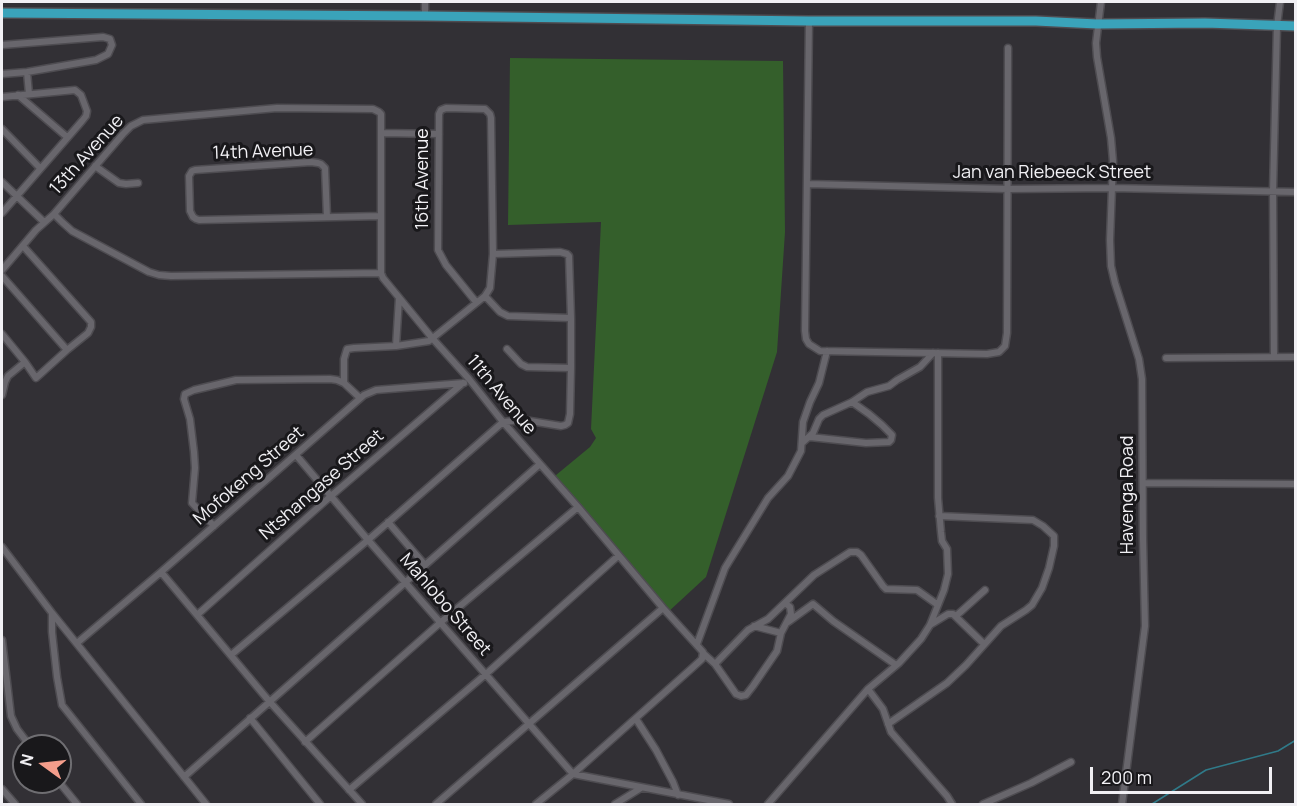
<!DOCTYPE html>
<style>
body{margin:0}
#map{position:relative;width:1297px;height:806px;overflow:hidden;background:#323035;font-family:Manrope,sans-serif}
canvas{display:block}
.frame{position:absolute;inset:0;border:3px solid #f1f0f4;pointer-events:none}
.north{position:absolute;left:12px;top:734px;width:60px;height:60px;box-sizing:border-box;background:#19181b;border:2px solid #6f6e72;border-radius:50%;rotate:285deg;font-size:16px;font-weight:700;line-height:24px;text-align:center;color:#f1f0f4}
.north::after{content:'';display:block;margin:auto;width:21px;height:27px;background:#f49d8b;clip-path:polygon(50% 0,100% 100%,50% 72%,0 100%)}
.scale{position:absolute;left:1090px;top:767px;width:182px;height:27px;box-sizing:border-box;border:3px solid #f1f0f4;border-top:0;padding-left:8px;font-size:18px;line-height:21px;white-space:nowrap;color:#f1f0f4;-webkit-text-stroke:4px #19181b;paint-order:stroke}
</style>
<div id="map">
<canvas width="1297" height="806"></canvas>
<div class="frame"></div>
<div class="north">N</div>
<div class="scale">200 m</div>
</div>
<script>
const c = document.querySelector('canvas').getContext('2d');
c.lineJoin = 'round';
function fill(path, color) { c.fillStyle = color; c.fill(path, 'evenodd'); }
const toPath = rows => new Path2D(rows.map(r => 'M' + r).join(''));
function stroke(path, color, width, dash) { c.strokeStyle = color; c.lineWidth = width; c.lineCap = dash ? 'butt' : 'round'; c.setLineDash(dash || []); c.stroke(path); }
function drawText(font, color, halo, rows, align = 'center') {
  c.font = font + ' Manrope,sans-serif'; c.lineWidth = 6; c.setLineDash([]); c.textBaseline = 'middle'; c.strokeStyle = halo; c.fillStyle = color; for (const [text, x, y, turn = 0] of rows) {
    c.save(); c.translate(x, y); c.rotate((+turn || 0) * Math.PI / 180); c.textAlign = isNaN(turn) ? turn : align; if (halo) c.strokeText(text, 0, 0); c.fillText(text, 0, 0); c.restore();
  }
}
const green = toPath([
 [510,58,783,61,785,232,777,352,706,577,667,613,550,480,590,447,596,438,591,429,601,222,508,225]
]);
const stream = toPath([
 [1152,804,1206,770,1278,751,1296,740]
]);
const minor = toPath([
 [425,2,425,16],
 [1101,2,1096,43,1097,57,1111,138,1113,161,1110,240,1111,266,1115,283,1139,359,1142,379,1143,539,1145,626,1122,804],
 [809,21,805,331,806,339,809,344,820,351,987,354,999,352,1005,346,1007,333,1008,48],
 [2,45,103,37,110,39,112,45,108,54,96,60,27,72,2,74],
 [27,72,29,94],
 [18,95,67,137],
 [2,97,75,90,81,95,87,111,86,116,82,121,2,213],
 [2,129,40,168],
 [382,133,439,134],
 [95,166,119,183,126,184,138,183],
 [2,182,44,222],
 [808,184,1008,189,1112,188,1296,192],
 [327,217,325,168,321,164,318,163,311,162,195,170,192,171,189,176,190,211,193,217,196,219,199,220,381,216],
 [23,246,91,322,91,327,88,333,67,350],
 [2,270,36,230,54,214],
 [381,273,171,276,159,275,149,272,72,231,62,222,54,214,123,134,131,126,143,120,277,108,373,109,379,112,381,114,381,273,383,278,433,339,469,379,503,422,578,507,663,608,703,652,702,659,691,669,573,774,536,804],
 [2,276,67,350,36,378,25,362,2,334],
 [485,296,500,312,508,316,571,318],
 [396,346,399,298],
 [507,349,521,364,527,367,571,368],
 [1274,357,1273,191,1277,26,1280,2],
 [1166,358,1296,357],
 [344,383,344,359,347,349,354,348,396,346,429,341,485,296,490,288,493,254,491,118,490,114,485,109,446,108,441,110,439,114,438,250,446,265,476,302],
 [2,395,5,382,8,376,25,362],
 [810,437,866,443,889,442,891,440,892,435,882,425,869,414,852,402],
 [802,443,813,433,819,419,823,415,852,402,867,392,889,386,897,380,920,367,933,353],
 [296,455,368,540,573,774],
 [1143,483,1296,484],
 [388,522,425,565],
 [214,526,192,503,195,468,194,452,190,419,184,399,185,394,194,390,236,380,330,379,337,380,344,383,360,398],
 [2,547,52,613,206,804],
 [161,572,269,701,362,804],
 [52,613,52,632,57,677,62,705,141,804],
 [197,615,331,496,463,383],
 [956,616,985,590],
 [788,622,813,604,833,621,896,665],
 [930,625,948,614,953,614,984,644],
 [754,626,781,633],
 [2,640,11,716,17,729,30,746],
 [77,643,161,572,364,395,376,390,464,383],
 [697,644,725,568,768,498,788,476,801,451,803,422,810,402,819,383,827,351],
 [704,654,715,664,736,694,741,696,746,695,753,686,777,651,781,633,791,614,790,607,785,603],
 [231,655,368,540,503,422,524,420,561,426,565,425,568,423,570,414,571,368,571,318,569,256,567,254,560,252,493,254],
 [715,664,748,630,768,619,814,575,850,552,857,552,861,555,883,586,886,589,917,590,938,605],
 [868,689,883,709,891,732,947,796,952,804],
 [250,718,320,804],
 [636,719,656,750,673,782,678,795],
 [888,724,947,683,966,665,1001,626,1026,610,1032,605,1042,588,1049,568,1054,546,1054,536,1043,526,1033,520,939,516],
 [305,742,441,622,578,507],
 [573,774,729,804],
 [184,777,540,464],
 [59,782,77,804],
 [2,789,15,804],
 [349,790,486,674,618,556],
 [436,804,663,608],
 [615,804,641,788],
 [768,804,868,689,899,663,921,639,930,625,944,590,948,574,947,549,942,541,941,532,938,498,938,353],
 [983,804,1031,783,1071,762]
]);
const trunk = toPath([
 [2,13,425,16,809,21,1036,21,1097,24,1205,23,1296,26]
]);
const streetNames = [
 ["14th Avenue",263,152,-2],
 ["13th Avenue",87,155,-48],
 ["Jan van Riebeeck Street",1052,173],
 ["16th Avenue",423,179,-90],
 ["11th Avenue",501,395,50],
 ["Mofokeng Street",249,476,-41],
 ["Ntshangase Street",322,485,-41],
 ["Havenga Road",1128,495,-90],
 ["Mahlobo Street",445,605,49]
];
fill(green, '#345f2b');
stroke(stream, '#307a89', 1.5);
stroke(minor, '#4e4c51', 9);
stroke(trunk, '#4e4c51', 12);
stroke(minor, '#68666c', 6);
stroke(trunk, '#3aa3ba', 9);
drawText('18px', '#f1f0f4', '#19181b', streetNames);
</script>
